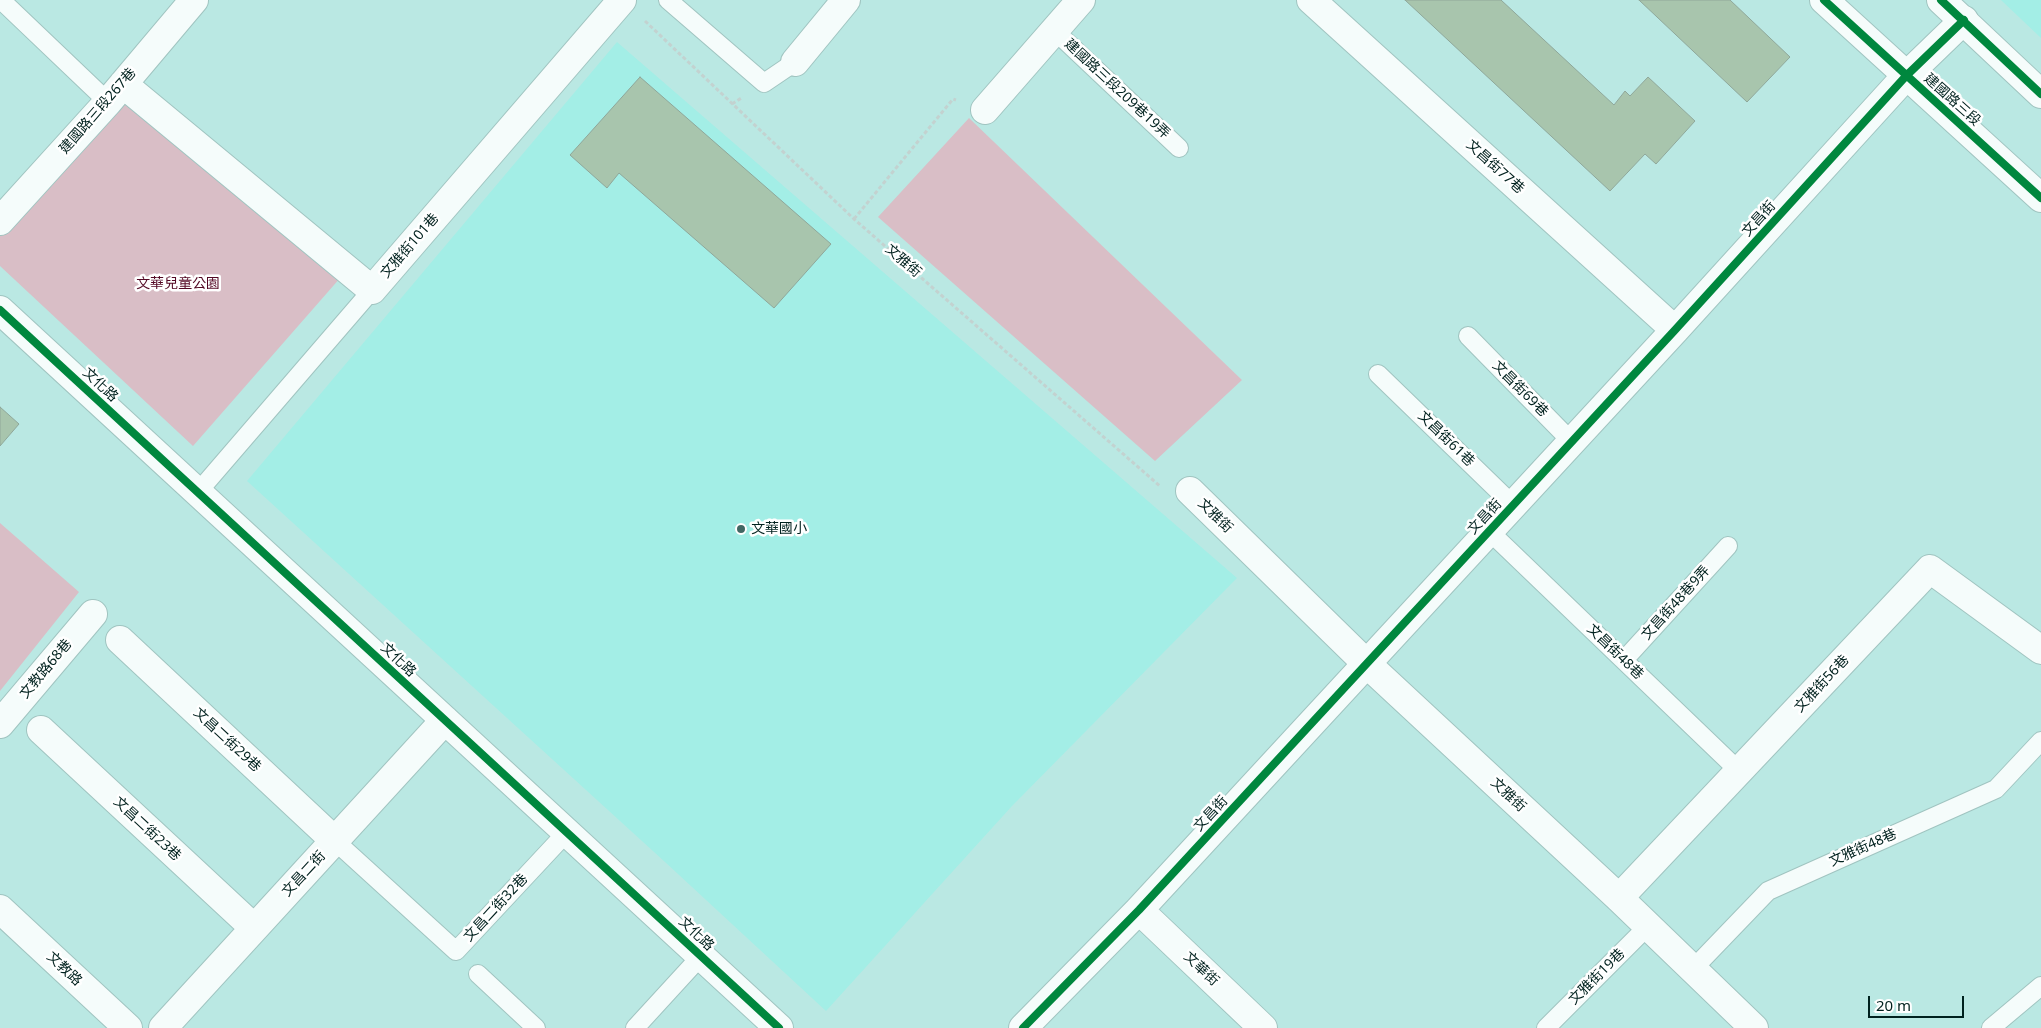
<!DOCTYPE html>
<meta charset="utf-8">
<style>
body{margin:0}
#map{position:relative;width:2041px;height:1028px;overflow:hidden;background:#bae8e3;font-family:"Noto Sans",sans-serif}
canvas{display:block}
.scale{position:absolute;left:1868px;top:996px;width:96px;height:22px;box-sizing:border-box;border:2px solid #00211e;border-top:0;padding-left:6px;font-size:15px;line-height:18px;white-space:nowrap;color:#00211e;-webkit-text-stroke:4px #fff;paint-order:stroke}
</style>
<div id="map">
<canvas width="2041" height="1028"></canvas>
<div class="scale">20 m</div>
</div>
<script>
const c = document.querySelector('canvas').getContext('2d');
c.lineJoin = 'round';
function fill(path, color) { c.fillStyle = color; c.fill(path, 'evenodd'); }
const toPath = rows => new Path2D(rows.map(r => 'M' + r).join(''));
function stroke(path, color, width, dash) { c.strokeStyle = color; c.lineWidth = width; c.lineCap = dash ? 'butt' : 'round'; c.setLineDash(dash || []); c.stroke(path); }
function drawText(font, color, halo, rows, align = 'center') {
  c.font = font + ' "Noto Sans","Noto Sans TC",sans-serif'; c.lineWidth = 5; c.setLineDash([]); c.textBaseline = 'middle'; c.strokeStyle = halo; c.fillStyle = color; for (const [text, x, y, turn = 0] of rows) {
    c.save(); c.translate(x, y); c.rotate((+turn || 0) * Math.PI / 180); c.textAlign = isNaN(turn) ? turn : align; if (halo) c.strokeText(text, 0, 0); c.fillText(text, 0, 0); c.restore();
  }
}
const built = toPath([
 [2001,0,2041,0,2041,38],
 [617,42,1237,578,1012,806,826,1011,665,862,247,481]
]);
const green = toPath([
 [120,96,341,277,193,446,0,266,0,232],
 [969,118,1242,380,1155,461,878,217],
 [0,523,79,592,0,691]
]);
const building = toPath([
 [1405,0,1501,0,1614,105,1625,91,1630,96,1648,77,1695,121,1656,164,1645,154,1610,191,1405,0],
 [1639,0,1730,0,1790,57,1747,102,1639,0],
 [640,77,831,244,774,308,619,173,607,188,570,155,640,77],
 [0,407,19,424,0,446,0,407]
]);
const path = toPath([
 [645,21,854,219,1161,487],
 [732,104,743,97],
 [854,219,953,99,956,100]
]);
const service = toPath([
 [1,0,108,102],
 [668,0,764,83,795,62],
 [1054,30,1179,148],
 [1468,336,1572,442],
 [1378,374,1513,505],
 [198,492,372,290],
 [1489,531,1740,772],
 [1624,660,1728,546],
 [334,840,456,951,567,832],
 [1693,969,1768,891,1996,789,2041,741],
 [478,974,536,1028],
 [635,1028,701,956],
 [1546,1028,1648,926],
 [1991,1028,2041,986]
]);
const minor = toPath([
 [1311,0,1675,330],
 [795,62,846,0],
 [123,84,372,290,622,0],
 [985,110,1081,0],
 [0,221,108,102,194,0],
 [0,310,779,1028],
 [1190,491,1367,664,1619,898,1754,1028],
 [120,640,334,840],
 [0,724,93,614],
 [41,730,254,928],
 [1619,898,1930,569,2041,650],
 [0,909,128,1028],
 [1139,910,1263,1028],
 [163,1028,445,720],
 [1023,1028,1139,910,1675,330,1906,76,1964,20]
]);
const primary = toPath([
 [1824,0,2041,198],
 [1941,0,2041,94]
]);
const cycleway = toPath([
 [1824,0,2041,198],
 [1941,0,2041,94],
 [0,310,779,1028],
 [1023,1028,1139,910,1675,330,1906,76,1964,20]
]);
const markers = [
 [741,529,5,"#416763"]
];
const streetNames = [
 ["建國路三段209巷19弄",1117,89,43],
 ["建國路三段",1952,100,42],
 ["建國路三段267巷",98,111,-49],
 ["文昌街77巷",1495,167,42],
 ["文昌街",1759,219,-48],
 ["文雅街101巷",410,246,-49],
 ["文雅街",903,261,41],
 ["文化路",100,385,43],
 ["文昌街69巷",1520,389,45],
 ["文昌街61巷",1446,439,44],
 ["文雅街",1215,516,44],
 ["文昌街",1485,517,-47],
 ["文昌街48巷9弄",1676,603,-48],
 ["文昌街48巷",1615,652,44],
 ["文化路",398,660,43],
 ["文教路68巷",46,669,-50],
 ["文雅街56巷",1822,684,-47],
 ["文昌二街29巷",227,740,43],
 ["文雅街",1508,795,43],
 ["文昌街",1211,814,-47],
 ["文昌二街23巷",147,829,43],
 ["文雅街48巷",1863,848,-24],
 ["文昌二街",304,874,-47],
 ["文昌二街32巷",496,908,-47],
 ["文化路",696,934,43],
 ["文教路",64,969,43],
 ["文華街",1201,969,43],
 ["文雅街19巷",1597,977,-45]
];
const parkNames = [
 ["文華兒童公園",178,284]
];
const poiNames = [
 ["文華國小",751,529]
];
fill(built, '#a3eee6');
fill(green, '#d9bec6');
fill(building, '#a8c5ad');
stroke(building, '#8fa79a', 1);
stroke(service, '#a0c4c0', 20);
stroke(minor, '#a0c4c0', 30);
stroke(primary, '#a0c4c0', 30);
stroke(path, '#c3d2d0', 3, [4, 2.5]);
stroke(service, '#f5fcfb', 18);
stroke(minor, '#f5fcfb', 28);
stroke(primary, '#f5fcfb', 28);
stroke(cycleway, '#00873e', 8);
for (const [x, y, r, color] of markers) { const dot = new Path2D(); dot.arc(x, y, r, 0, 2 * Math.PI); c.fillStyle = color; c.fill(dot); stroke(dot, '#fff', 2); }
drawText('14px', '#00211e', '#fff', streetNames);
drawText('14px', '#520723', '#fff', parkNames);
drawText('14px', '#00211e', '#fff', poiNames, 'left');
</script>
